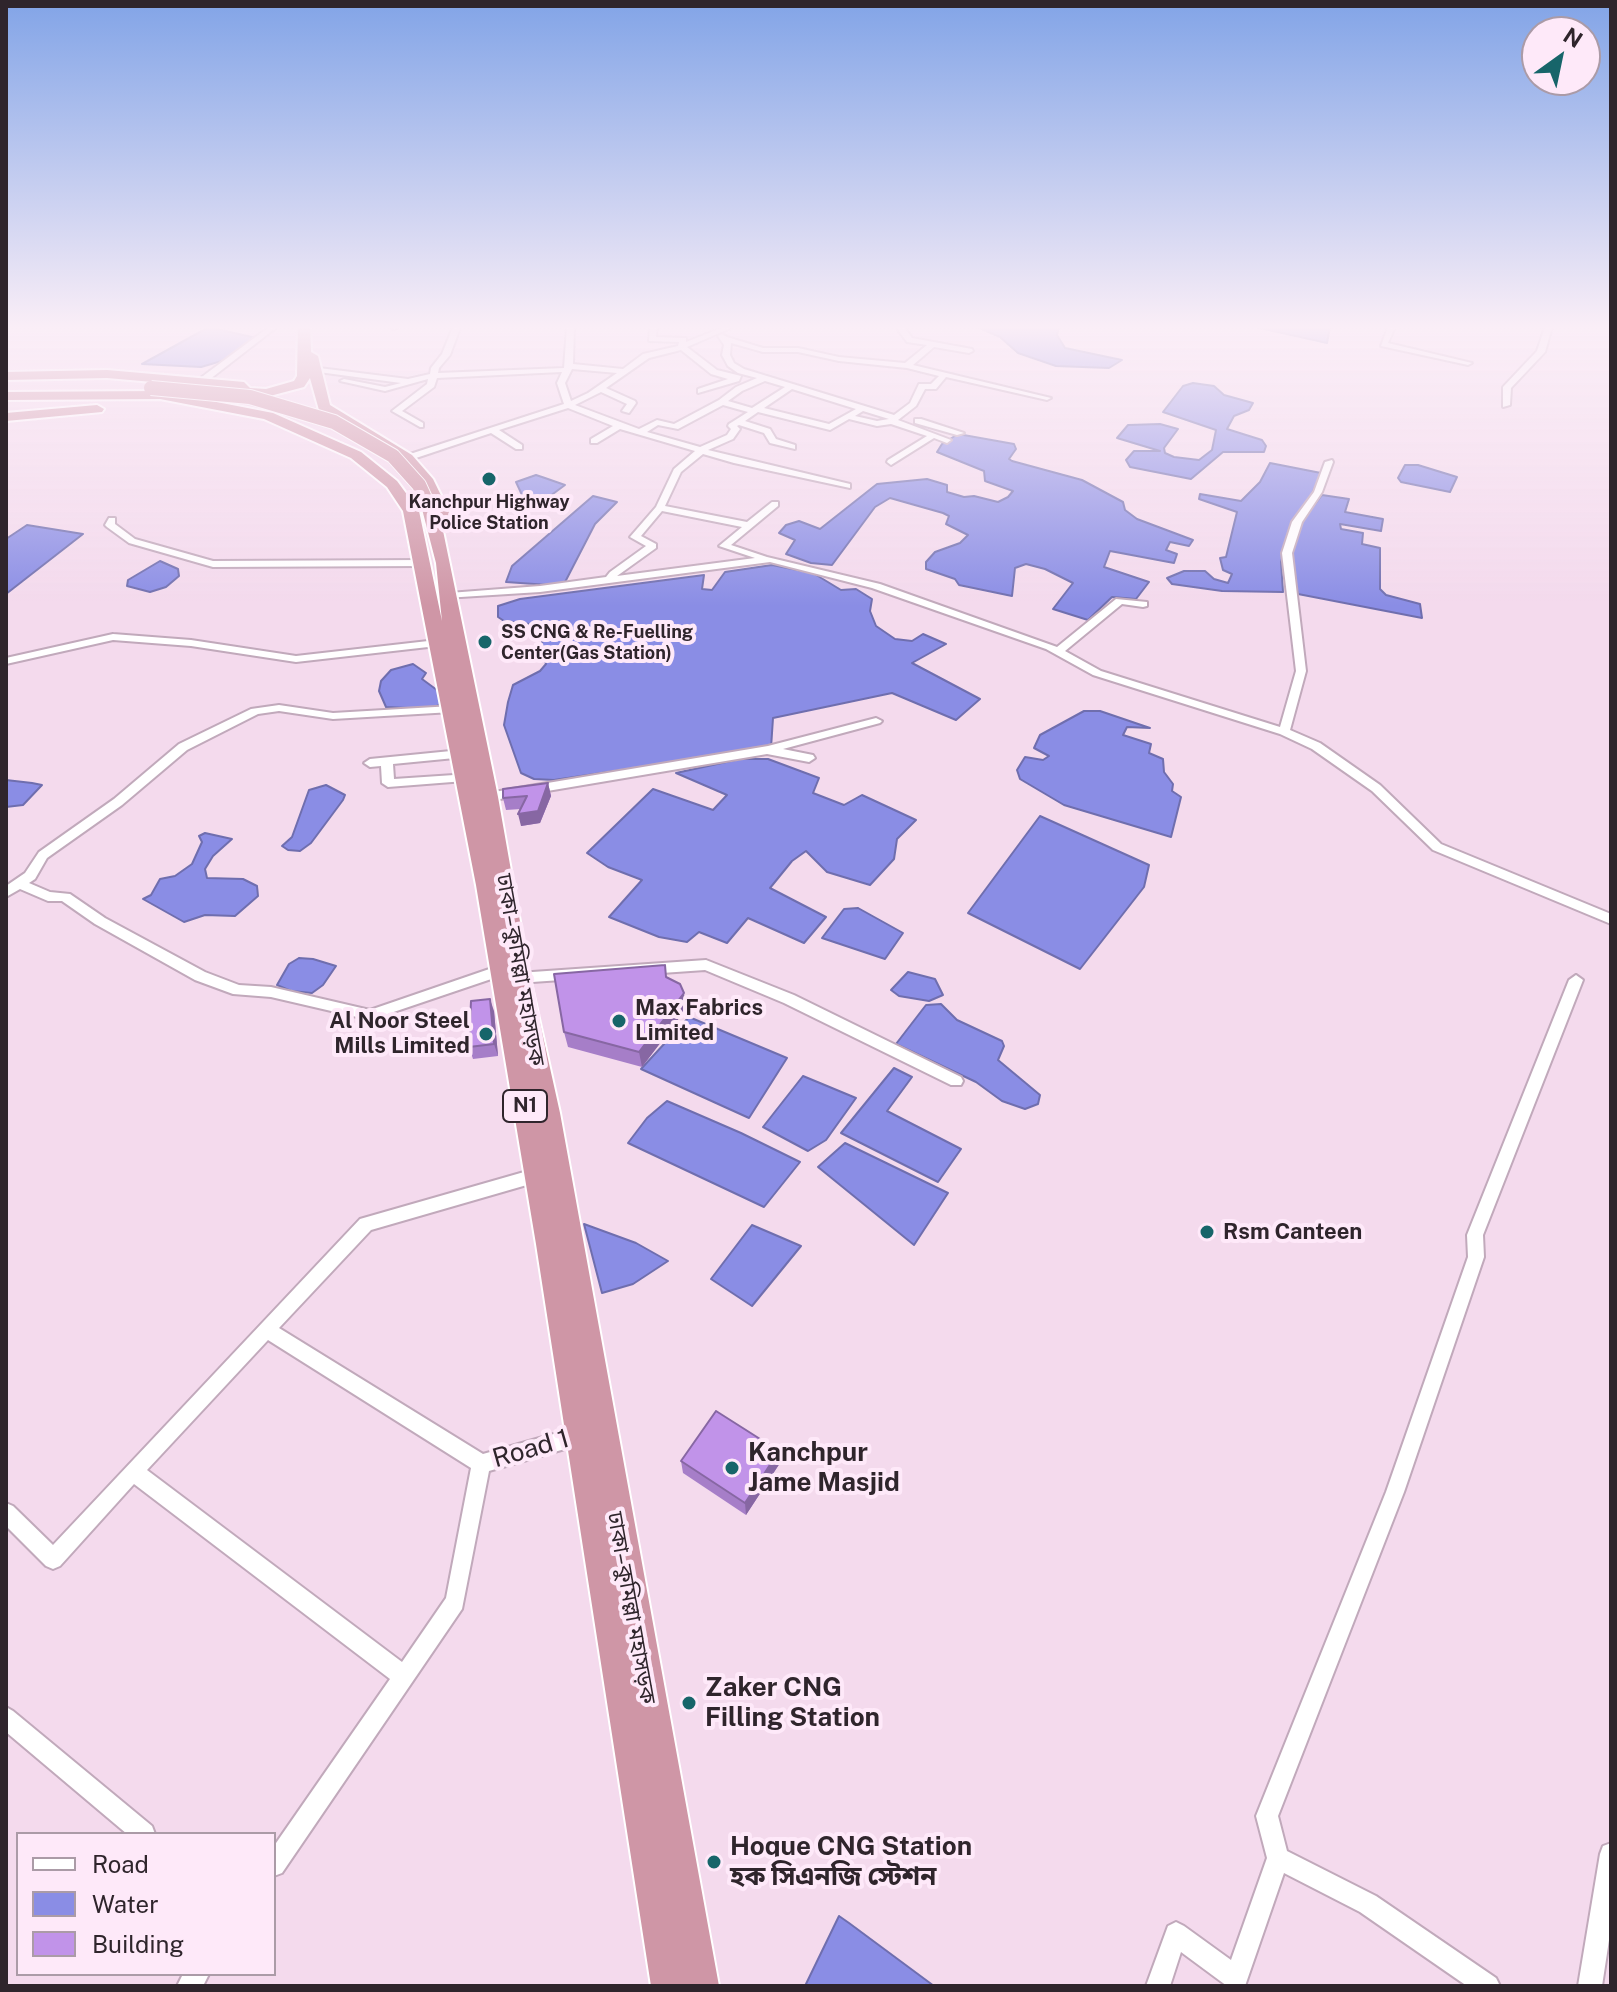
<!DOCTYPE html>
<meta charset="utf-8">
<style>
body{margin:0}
#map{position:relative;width:1617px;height:1992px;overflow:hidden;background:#f4daed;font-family:"Public Sans",sans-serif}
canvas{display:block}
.frame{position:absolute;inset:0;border:8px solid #2f252c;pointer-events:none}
.legend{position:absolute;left:16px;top:1832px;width:260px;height:144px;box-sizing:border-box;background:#fee9f9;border:2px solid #ab9ba7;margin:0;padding:10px 14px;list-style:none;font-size:24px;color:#2f252c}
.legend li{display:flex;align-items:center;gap:16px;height:40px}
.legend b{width:40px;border:2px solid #ab9ba7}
.north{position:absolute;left:1521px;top:16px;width:80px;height:80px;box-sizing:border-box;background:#fee9f9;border:2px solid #ab9ba7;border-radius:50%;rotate:33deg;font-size:22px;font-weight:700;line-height:32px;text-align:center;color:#2f252c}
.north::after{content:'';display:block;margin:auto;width:28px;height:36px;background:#17656a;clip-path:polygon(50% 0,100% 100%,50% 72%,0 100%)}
</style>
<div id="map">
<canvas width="1617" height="1992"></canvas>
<div class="frame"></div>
<ul class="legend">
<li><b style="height:10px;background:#fff"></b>Road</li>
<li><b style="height:22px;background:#8a8de5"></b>Water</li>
<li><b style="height:22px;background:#c193e9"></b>Building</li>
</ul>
<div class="north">N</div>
</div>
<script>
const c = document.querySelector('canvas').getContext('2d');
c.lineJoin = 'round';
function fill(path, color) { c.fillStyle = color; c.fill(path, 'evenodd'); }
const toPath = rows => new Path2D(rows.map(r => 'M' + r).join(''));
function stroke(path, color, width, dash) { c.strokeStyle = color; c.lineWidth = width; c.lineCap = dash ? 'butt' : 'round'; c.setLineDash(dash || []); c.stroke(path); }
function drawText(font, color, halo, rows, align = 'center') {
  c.font = font + ' "Public Sans","Noto Sans Bengali",sans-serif'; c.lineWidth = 8; c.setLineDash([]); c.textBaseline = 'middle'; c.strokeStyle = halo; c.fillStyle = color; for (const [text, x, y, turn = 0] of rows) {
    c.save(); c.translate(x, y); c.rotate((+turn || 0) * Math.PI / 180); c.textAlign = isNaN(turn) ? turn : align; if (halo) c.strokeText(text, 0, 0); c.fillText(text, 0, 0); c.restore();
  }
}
const water = toPath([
 [209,327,256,338,225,360,201,367,142,364,209,327],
 [977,327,1059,327,1057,335,1065,348,1122,360,1109,368,1056,366,1018,353,1000,337,977,327],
 [1255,327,1330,327,1327,343,1255,327],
 [1193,383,1214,386,1224,395,1253,403,1249,410,1234,416,1227,429,1262,440,1266,446,1264,452,1223,452,1191,479,1130,467,1126,460,1134,451,1160,451,1117,438,1128,425,1160,424,1178,429,1164,448,1165,453,1174,457,1199,460,1212,450,1216,430,1163,412,1183,386,1193,383],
 [958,434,1014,444,1016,449,1009,459,1012,461,1082,480,1123,502,1125,510,1137,519,1193,540,1189,546,1170,542,1166,550,1177,554,1174,563,1110,551,1104,567,1149,582,1136,599,1112,597,1088,620,1053,609,1073,583,1045,569,1026,564,1015,568,1012,596,959,585,955,579,926,569,926,562,935,552,960,543,968,535,946,524,949,516,943,513,890,498,875,507,832,565,811,563,786,554,795,540,779,533,786,525,799,521,820,529,877,484,927,479,947,485,947,492,964,497,974,496,998,502,1008,497,1013,491,985,481,984,471,937,452,942,444,958,434],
 [1270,463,1321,473,1312,494,1292,524,1281,562,1283,592,1222,591,1172,584,1167,578,1184,571,1205,571,1214,579,1228,583,1232,574,1223,570,1220,558,1226,557,1237,512,1199,499,1200,494,1241,501,1260,482,1270,463],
 [1405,465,1418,465,1457,477,1450,492,1401,482,1398,478,1405,465],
 [536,475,545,478,565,485,538,505,522,495,516,482,536,475],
 [1322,495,1349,499,1345,512,1383,519,1381,531,1340,524,1341,529,1363,533,1362,544,1380,548,1380,589,1386,595,1420,604,1422,618,1298,594,1291,567,1294,543,1300,524,1322,495],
 [593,496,617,502,595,524,563,586,506,582,512,566,593,496],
 [27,525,83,534,6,594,6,539,27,525],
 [160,561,178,569,179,576,166,587,150,592,127,586,128,580,160,561],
 [772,565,813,573,841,590,856,589,872,599,870,611,876,626,895,639,912,641,923,634,946,644,912,663,980,699,956,720,892,693,773,718,771,748,554,780,534,779,521,773,504,725,508,702,513,685,540,671,546,664,540,647,545,636,538,625,504,621,498,617,498,606,520,599,704,575,702,589,712,590,725,572,772,565],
 [413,664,426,673,422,679,445,696,442,704,429,709,386,707,379,691,381,681,391,670,413,664],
 [1084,711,1100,711,1150,728,1127,727,1123,735,1151,744,1149,753,1163,759,1164,772,1173,784,1172,791,1181,797,1171,837,1064,805,1020,779,1017,770,1025,757,1043,760,1049,756,1034,748,1040,735,1084,711],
 [740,759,768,759,819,778,813,793,844,805,862,795,916,820,897,839,894,859,870,885,827,872,806,851,792,861,770,888,826,917,804,943,748,918,727,943,699,932,687,942,659,937,609,917,642,880,608,867,587,853,653,789,713,810,727,795,676,773,740,759],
 [6,780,32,783,42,785,23,805,6,807,6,780],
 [326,785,345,795,343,800,311,843,300,851,288,850,282,846,292,837,309,790,326,785],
 [1040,816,1149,865,1144,887,1080,969,968,913,1040,816],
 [205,833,232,839,213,856,205,869,207,878,243,879,257,886,258,896,235,916,205,915,184,922,143,899,151,895,160,879,175,876,192,864,202,842,199,836,205,833],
 [858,908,903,933,885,959,822,938,844,909,858,908],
 [299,958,313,959,336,966,323,985,312,993,291,991,277,985,289,964,299,958],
 [908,972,935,979,943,995,929,1001,899,996,891,990,908,972],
 [941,1004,957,1020,1002,1041,1004,1046,998,1060,1040,1095,1038,1104,1025,1109,1002,1101,976,1082,896,1044,926,1005,941,1004],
 [689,1017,787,1058,749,1118,641,1069,689,1017],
 [894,1068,912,1077,887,1111,961,1149,938,1182,841,1133,894,1068],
 [803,1076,856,1098,826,1140,808,1151,763,1127,803,1076],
 [667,1101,741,1133,800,1162,764,1207,628,1143,647,1118,667,1101],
 [845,1143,948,1193,914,1245,818,1167,845,1143],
 [584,1224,636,1243,668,1261,633,1284,602,1293,584,1224],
 [752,1225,801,1246,752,1306,711,1279,752,1225],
 [839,1916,849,1923,934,1986,805,1986,839,1916]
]);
const minor = toPath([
 [269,327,277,327,205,383,199,383,199,379,269,327],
 [388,327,398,327,394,329,388,327],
 [453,327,460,328,450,355,439,368,438,373,564,368,567,327,574,327,573,364,623,369,643,354,678,346,679,342,649,341,650,327,657,327,656,337,683,338,686,338,686,342,724,327,733,327,687,347,717,370,741,376,739,381,698,393,698,389,728,379,711,374,681,350,649,358,606,388,635,401,636,403,629,413,622,411,627,404,601,392,575,405,639,429,657,420,674,424,719,400,736,387,757,378,738,373,728,366,722,355,724,345,718,336,722,334,727,337,763,348,798,348,839,357,905,363,927,345,907,342,896,327,904,327,912,338,972,349,973,351,969,353,934,347,913,365,1051,398,1047,400,946,377,936,389,925,389,916,406,898,420,951,440,947,443,934,438,891,465,887,462,888,460,927,436,891,424,877,426,849,419,830,430,758,412,745,421,770,429,776,439,795,445,795,449,770,443,764,433,739,425,737,426,740,429,733,439,708,450,850,484,850,488,734,463,703,454,681,472,665,506,747,522,772,502,778,502,778,506,731,545,767,557,880,584,1057,647,1116,599,1147,602,1147,606,1143,607,1122,604,1065,651,1101,671,1280,727,1296,671,1282,553,1292,522,1314,492,1325,462,1332,460,1333,462,1322,492,1302,522,1292,553,1306,671,1290,730,1320,743,1380,785,1441,844,1611,914,1611,924,1433,850,1372,791,1312,749,1280,734,1093,675,1046,649,872,588,770,562,540,592,445,598,444,596,449,593,540,586,606,577,610,572,646,546,630,537,656,507,674,469,695,451,620,429,597,443,591,443,591,439,613,426,568,408,499,430,522,445,522,449,516,449,491,433,407,461,403,458,404,456,564,404,557,383,562,372,437,378,434,387,402,411,423,423,423,427,420,427,392,411,427,384,428,379,385,391,340,381,344,379,385,387,401,383,311,371,307,369,311,367,408,379,430,374,431,368,442,354,453,327],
 [731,343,763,352,798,352,839,361,907,368,939,376,931,384,919,384,910,403,894,415,744,369,734,363,730,355,731,343],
 [572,369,617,373,588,393,571,401,565,383,572,369],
 [765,381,785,387,752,408,728,401,742,391,765,381],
 [792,389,856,409,829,424,764,408,792,389],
 [723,405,748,412,729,424,728,426,731,429,727,435,700,447,647,432,658,425,678,429,723,405],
 [863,411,889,419,877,421,855,416,863,411],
 [662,511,742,527,719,546,755,558,617,576,656,548,656,544,641,536,662,511],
 [1388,327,1395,327,1388,343,1472,363,1468,365,1381,346,1388,327],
 [1545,327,1552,327,1545,352,1511,388,1510,405,1503,407,1503,387,1537,351,1545,327],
 [915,419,921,419,964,433,957,435,915,423,915,419],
 [109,518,115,518,115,524,135,539,213,561,424,560,429,563,424,566,213,567,129,543,107,527,105,525,109,518],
 [113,634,191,640,296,656,437,640,442,643,437,646,296,662,191,646,113,640,6,664,6,658,113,634],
 [279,705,333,713,452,706,458,709,452,712,333,719,279,711,258,714,187,750,122,805,47,858,35,879,29,883,50,892,70,894,105,918,205,972,239,985,271,987,370,1010,501,965,506,966,508,970,506,974,370,1020,271,997,233,994,195,980,95,924,62,901,48,901,20,889,6,897,6,886,25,873,39,852,114,799,179,744,251,709,279,705],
 [876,718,882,721,880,723,783,749,813,755,815,758,809,762,767,754,488,801,482,797,488,793,768,746,876,718],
 [461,750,467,754,465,757,393,764,394,779,469,774,469,780,465,781,388,787,382,783,381,766,370,767,364,763,370,759,461,750],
 [706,960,794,995,961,1077,963,1081,961,1085,951,1085,784,1003,705,970,518,983,511,978,518,973,706,960],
 [1576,975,1583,980,1483,1235,1484,1257,1404,1492,1278,1816,1287,1851,1376,1896,1496,1978,1500,1986,1467,1986,1360,1912,1284,1873,1245,1986,1227,1986,1181,1952,1170,1986,1146,1986,1168,1926,1176,1922,1184,1926,1231,1960,1267,1858,1256,1816,1386,1492,1468,1257,1467,1235,1569,980,1576,975],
 [538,1168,544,1170,546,1175,544,1180,371,1230,279,1328,483,1454,582,1426,588,1429,591,1435,588,1441,582,1444,489,1471,462,1609,282,1873,274,1876,274,1846,390,1679,134,1484,60,1566,53,1569,46,1566,6,1526,6,1503,13,1506,53,1545,360,1219,538,1168],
 [268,1340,471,1468,446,1598,402,1662,147,1470,268,1340],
 [6,1707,13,1711,152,1826,155,1834,127,1834,6,1732,6,1707],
 [1611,1843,1611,1927,1602,1986,1578,1986,1600,1854,1603,1846,1611,1843],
 [183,1974,209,1974,203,1986,177,1986,183,1974]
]);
const trunk = toPath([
 [298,327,310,327,311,352,318,356,330,405,412,455,433,479,454,522,442,526,498,797,530,978,560,1113,719,1986,651,1986,536,1244,476,885,403,511,387,487,351,458,264,419,160,399,6,400,6,392,160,391,273,413,361,452,397,481,419,511,442,621,436,563,422,509,430,504,418,480,402,461,319,410,310,378,304,387,266,397,228,394,222,388,107,378,6,380,6,372,107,370,244,382,250,388,266,389,294,381,297,376,298,327],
 [97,405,104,409,102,412,6,421,6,413,97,405]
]);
const trunkBridge = toPath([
 [151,388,250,397,334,422,393,456,419,485,430,509]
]);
const wall = toPath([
 [548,783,551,796,540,823,521,826,521,809,506,810,503,798],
 [666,977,686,1009,642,1067,568,1047,564,1032],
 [494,1011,498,1056,473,1059,469,1047],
 [681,1461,780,1463,746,1515,683,1473]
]);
const shadedWall = toPath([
 [548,783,551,796,540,823,521,826,518,814],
 [684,993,686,1009,642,1067,639,1052],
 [490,999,494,1011,498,1056,494,1044],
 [779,1451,780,1463,746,1515,745,1503]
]);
const building = toPath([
 [548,783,538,811,518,814,527,796,503,798,503,789,548,783],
 [665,965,666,977,680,984,684,993,639,1052,564,1032,554,974,665,965],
 [490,999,494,1044,469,1047,471,1001,490,999],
 [716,1411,779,1451,745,1503,681,1461,716,1411]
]);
const markers = [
 [489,479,8,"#17656a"],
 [485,642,8,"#17656a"],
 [619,1021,8,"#17656a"],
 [486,1034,8,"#17656a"],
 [1207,1232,8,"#17656a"],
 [732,1468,8,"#17656a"],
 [689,1703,8,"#17656a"],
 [714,1862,8,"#17656a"]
];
const farPoinames = [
 ["Kanchpur Highway",489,502],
 ["Police Station",489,523],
 ["SS CNG & Re-Fuelling",501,632,"left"],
 ["Center(Gas Station)",501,653,"left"]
];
const shields = [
 [525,1106,44]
];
const shieldNames = [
 ["N1",525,1106]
];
const streetNames = [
 ["ঢাকা–কুমিল্লা মহাসড়ক",520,970,80],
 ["ঢাকা–কুমিল্লা মহাসড়ক",631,1608,80]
];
const poiNames = [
 ["Max Fabrics",635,1008],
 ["Limited",635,1033],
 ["Al Noor Steel",470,1021,"right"],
 ["Mills Limited",470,1046,"right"],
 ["Rsm Canteen",1223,1232]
];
const nearStreetnames = [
 ["Road 1",531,1449,-16]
];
const nearPoinames = [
 ["Kanchpur",748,1453],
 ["Jame Masjid",748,1483],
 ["Zaker CNG",705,1688],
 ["Filling Station",705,1718],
 ["Hoque CNG Station",730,1847],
 ["হক সিএনজি স্টেশন",730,1877]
];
fill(water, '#8a8de5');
stroke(water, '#6f6eae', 2);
stroke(minor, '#c1a9bb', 4);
stroke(trunk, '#fff', 4);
fill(minor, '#fff');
fill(trunk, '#cf96a6');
stroke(trunkBridge, '#fff', 16, []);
stroke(trunkBridge, '#cf96a6', 14);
fill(wall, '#a67ec8');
fill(shadedWall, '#8767a3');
fill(building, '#c193e9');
stroke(building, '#8767a3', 2);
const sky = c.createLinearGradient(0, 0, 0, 606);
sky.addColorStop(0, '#82a4e7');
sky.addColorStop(0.54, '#faeef7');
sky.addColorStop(1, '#faeef700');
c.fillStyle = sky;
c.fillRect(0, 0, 1617, 606);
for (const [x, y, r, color] of markers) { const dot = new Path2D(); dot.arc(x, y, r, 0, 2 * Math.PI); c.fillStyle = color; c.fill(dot); stroke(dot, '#fee9f9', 3); }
drawText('bold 18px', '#2f252c', '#fee9f9', farPoinames);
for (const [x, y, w] of shields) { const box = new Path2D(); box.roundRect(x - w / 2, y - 16, w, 32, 6); c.fillStyle = '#fee9f9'; c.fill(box); stroke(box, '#2f252c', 2); }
drawText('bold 20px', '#2f252c', null, shieldNames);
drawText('22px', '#2f252c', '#fee9f9', streetNames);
drawText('bold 22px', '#2f252c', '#fee9f9', poiNames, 'left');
drawText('26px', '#2f252c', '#fee9f9', nearStreetnames);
drawText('bold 26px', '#2f252c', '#fee9f9', nearPoinames, 'left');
</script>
